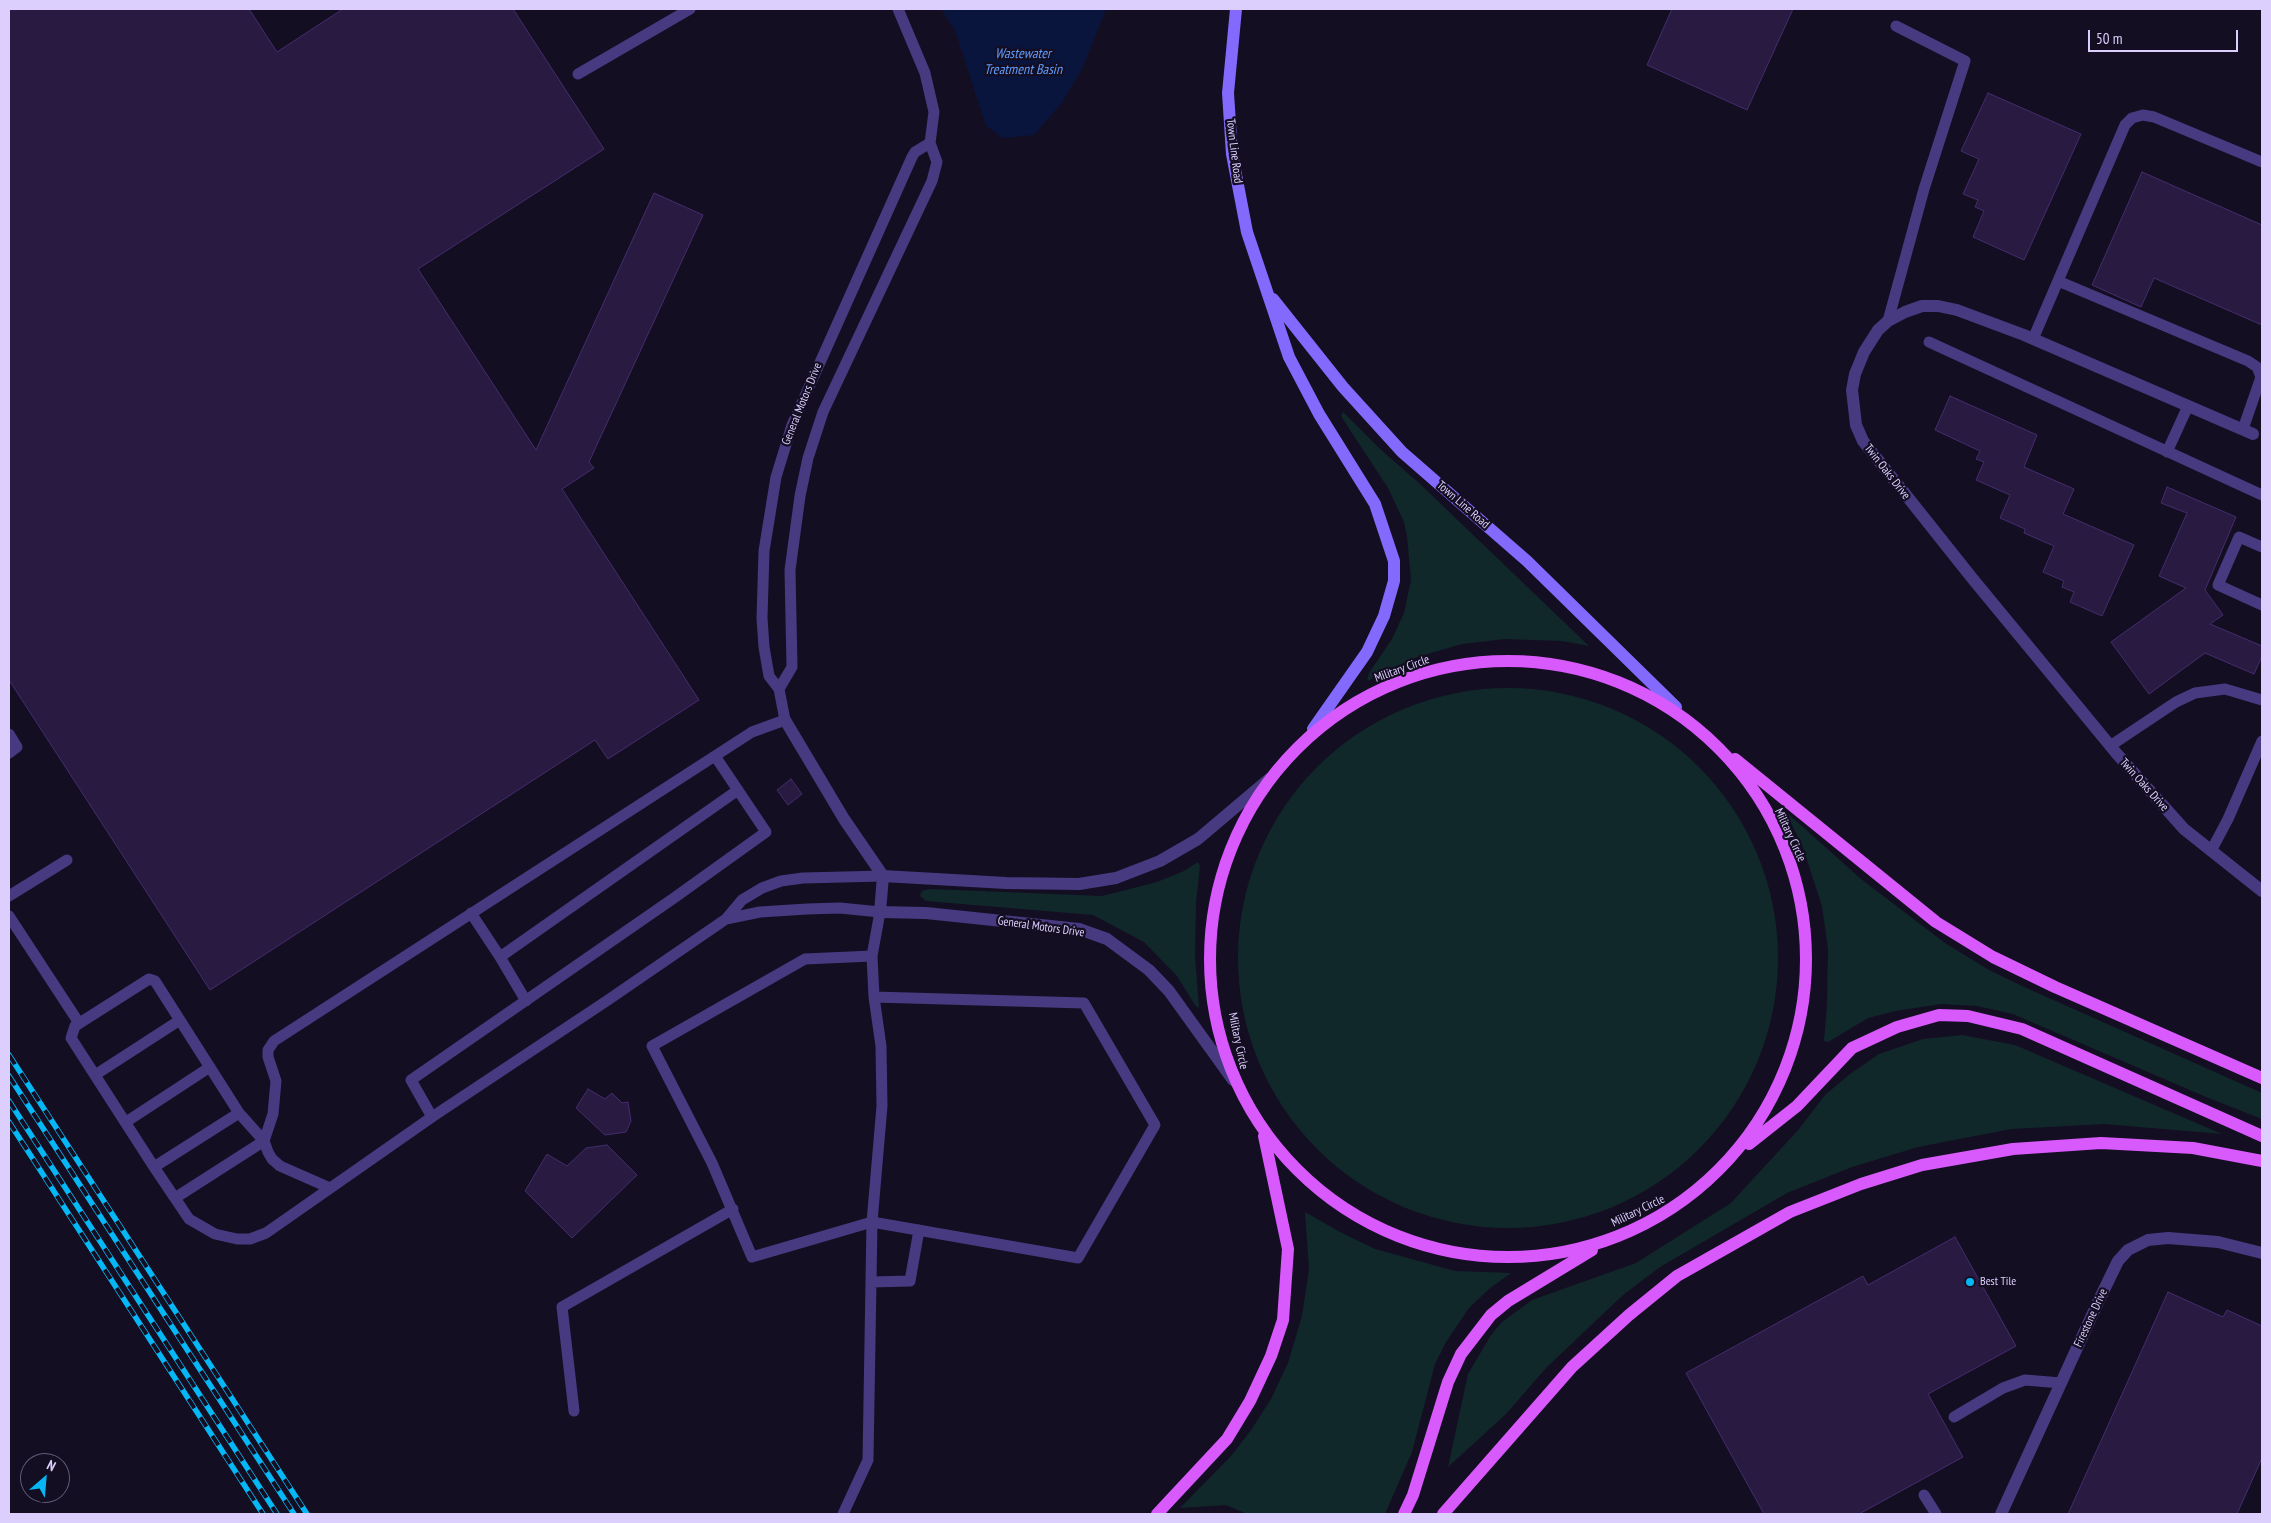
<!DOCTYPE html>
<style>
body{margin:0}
#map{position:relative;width:2271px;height:1523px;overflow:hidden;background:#140e22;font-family:"PT Sans Narrow",sans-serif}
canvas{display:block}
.frame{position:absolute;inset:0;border:10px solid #dccffe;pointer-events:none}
.north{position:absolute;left:20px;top:1453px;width:50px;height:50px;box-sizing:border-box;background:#140e22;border:1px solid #645b7a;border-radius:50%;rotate:27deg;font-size:14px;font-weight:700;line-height:20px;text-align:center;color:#dccffe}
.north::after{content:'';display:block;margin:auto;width:18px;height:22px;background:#05b7f4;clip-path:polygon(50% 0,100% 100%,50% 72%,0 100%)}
.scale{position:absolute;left:2088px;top:30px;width:150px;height:22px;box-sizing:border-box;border:2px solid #dccffe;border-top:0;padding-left:6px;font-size:15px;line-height:18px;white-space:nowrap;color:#dccffe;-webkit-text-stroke:4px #140e22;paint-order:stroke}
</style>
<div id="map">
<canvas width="2271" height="1523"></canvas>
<div class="frame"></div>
<div class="north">N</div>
<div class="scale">50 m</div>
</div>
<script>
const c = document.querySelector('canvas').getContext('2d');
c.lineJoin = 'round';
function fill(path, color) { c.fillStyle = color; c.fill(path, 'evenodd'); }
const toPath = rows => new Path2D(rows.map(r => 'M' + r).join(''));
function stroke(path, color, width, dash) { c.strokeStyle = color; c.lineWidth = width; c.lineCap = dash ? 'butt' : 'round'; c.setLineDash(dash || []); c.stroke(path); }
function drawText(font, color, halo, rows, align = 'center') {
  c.font = font + ' "PT Sans Narrow",sans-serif'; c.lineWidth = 4.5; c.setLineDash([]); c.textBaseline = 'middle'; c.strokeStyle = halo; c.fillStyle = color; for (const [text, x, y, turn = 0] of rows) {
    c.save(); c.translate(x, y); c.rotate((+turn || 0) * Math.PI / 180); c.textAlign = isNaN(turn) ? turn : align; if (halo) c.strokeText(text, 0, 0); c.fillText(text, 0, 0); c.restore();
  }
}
const green = toPath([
 [1343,412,1379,448,1420,484,1589,646,1562,641,1505,639,1462,644,1417,657,1367,681,1369,673,1392,639,1404,613,1411,580,1407,536,1404,522,1388,488,1341,416],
 '1238 958a270 270 0 1 1 540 0a270 270 0 1 1-540 0Z',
 [1786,812,1861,879,1945,943,1989,970,2022,986,2262,1093,2262,1119,2206,1097,2013,1014,1977,1006,1941,1004,1895,1011,1868,1018,1828,1042,1824,1041,1827,1005,1828,949,1822,906,1803,848],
 [1198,862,1200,866,1196,903,1195,955,1199,1008,1195,1005,1177,976,1144,942,1093,915,926,901,920,896,922,891,930,889,1102,896,1157,882,1184,871],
 [1962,1035,2015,1045,2222,1134,2104,1124,2011,1129,1918,1147,1852,1167,1787,1193,1660,1267,1623,1295,1547,1367,1505,1415,1448,1467,1468,1374,1491,1335,1502,1322,1532,1300,1636,1263,1731,1203,1799,1129,1825,1095,1850,1074,1879,1054,1923,1039],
 [1305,1212,1340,1232,1375,1249,1455,1271,1511,1273,1489,1289,1469,1308,1446,1342,1435,1364,1412,1452,1385,1514,1247,1514,1226,1505,1180,1508,1232,1455,1251,1430,1271,1399,1288,1363,1302,1316,1309,1269]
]);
const water = toPath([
 [941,9,1106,9,1082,69,1061,104,1034,135,1003,138,986,126,955,30]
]);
const building = toPath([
 [9,9,249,9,277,52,343,9,513,9,604,149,418,269,536,450,654,193,703,215,589,462,594,468,562,489,699,700,608,759,595,740,210,990,9,680,9,9],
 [1672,9,1793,9,1747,110,1647,65,1672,9],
 [1988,93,2081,134,2024,260,1973,237,1984,211,1975,207,1978,200,1963,194,1979,159,1961,151,1988,93],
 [2142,172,2262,225,2262,325,2154,278,2141,307,2092,285,2142,172],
 [1950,396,2037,435,2024,467,2074,489,2063,514,2134,545,2102,616,2070,602,2074,592,2062,587,2064,581,2043,572,2054,546,2024,533,2025,529,2000,518,2010,495,1976,480,1984,462,1976,459,1980,451,1935,430,1950,396],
 [2167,487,2236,517,2205,590,2223,615,2210,624,2262,646,2262,656,2254,674,2205,653,2149,694,2111,642,2186,588,2159,576,2187,513,2161,503,2167,487],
 [791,779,802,794,788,805,777,790,791,779],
 [588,1089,605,1099,612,1093,622,1103,628,1102,631,1121,626,1132,605,1135,576,1108,588,1089],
 [607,1145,637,1175,572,1238,525,1191,547,1154,567,1166,586,1148,607,1145],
 [1955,1237,2016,1346,1928,1394,1963,1457,1859,1514,1764,1514,1686,1373,1863,1276,1868,1285,1955,1237],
 [2168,1292,2223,1317,2227,1310,2262,1326,2262,1458,2237,1514,2068,1514,2168,1292]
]);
const lane = toPath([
 [898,9,925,73,934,112,930,143],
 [578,74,690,9],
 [2058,281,2248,361,2257,367,2261,377,2243,429],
 [1888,321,1924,189,1965,61,1896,26],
 [2033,339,2125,125,2132,118,2143,115,2154,117,2262,162],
 [1929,342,2262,495],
 [2167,452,2188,406],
 [2262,547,2239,537,2218,585,2262,605],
 [9,734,17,747,9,753],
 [2110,746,2176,702,2195,693,2225,689,2262,700],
 [2211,851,2228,819,2262,741],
 [9,896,67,860],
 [471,913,500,957],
 [9,916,79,1023],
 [726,919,760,912,807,909,840,908,880,912,872,956,874,997,1084,1003,1155,1125,1078,1258,872,1222,882,1106,881,1046,874,997],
 [526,1001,500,957,738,790],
 [95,1075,180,1020],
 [432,1117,411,1080,674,898,766,832,715,756],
 [126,1122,210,1067],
 [154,1167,239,1113,155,981,149,979,75,1026,71,1038,154,1167,189,1219,215,1234,237,1239,250,1239,266,1233,432,1117,608,1000,726,919,742,900,762,888,781,881,803,878,883,876],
 [330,1188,280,1166,272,1159,268,1152,264,1141,273,1114,276,1081,268,1057,268,1050,274,1041,752,732,785,720,779,689,769,676,764,647,762,618,764,551,776,477,792,425,912,157,915,152,930,143,937,162,932,181,823,412,808,458,800,496,790,570,792,667,779,689],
 [175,1198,264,1141,239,1113],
 [871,1282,910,1281,919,1230],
 [574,1411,562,1307,733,1209],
 [1954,1417,2003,1388,2025,1380,2061,1383],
 [1924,1495,1936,1514],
 [843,1514,868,1460,872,1222,752,1257,712,1163,652,1046,805,959,872,956]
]);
const street = toPath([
 [2253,434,2024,335,1957,310,1938,306,1922,306,1905,312,1888,321,1878,330,1864,352,1855,374,1852,390,1856,425,1863,441,1972,578,2117,754,2184,829,2262,891],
 [785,720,844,819,883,876,880,912,926,913,1079,929,1107,939,1149,970,1169,991,1233,1080],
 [883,876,1006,883,1079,884,1116,878,1160,861,1198,839,1269,779],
 [2001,1514,2099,1300,2118,1261,2128,1250,2148,1240,2168,1238,2218,1242,2262,1253]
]);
const secondary = toPath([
 [1236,9,1228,93,1232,154,1247,232,1289,357,1319,414,1375,504,1394,561,1394,581,1384,616,1367,652,1313,729],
 [1273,299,1343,387,1402,452,1527,561,1676,707]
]);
const primary = toPath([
 '1210 959a298 298 0 1 1 596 0a298 298 0 1 1-596 0Z',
 [1735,759,1936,922,1993,957,2055,987,2262,1078],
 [1749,1144,1797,1106,1852,1048,1897,1027,1939,1015,1968,1016,2022,1029,2262,1136],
 [1157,1514,1227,1439,1250,1401,1271,1356,1283,1320,1288,1249,1264,1136],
 [1404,1514,1413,1495,1448,1382,1461,1354,1491,1315,1508,1301,1592,1250],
 [1443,1514,1572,1367,1629,1315,1677,1276,1790,1212,1861,1184,1922,1165,2013,1149,2101,1143,2193,1148,2262,1161]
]);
const rail = toPath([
 [9,1055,307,1514],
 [9,1076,294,1514],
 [9,1101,277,1514],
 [9,1122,263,1514]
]);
const markers = [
 [1970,1282,5,"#05b7f4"]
];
const streetNames = [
 ["Town Line Road",1234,151,83],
 ["General Motors Drive",802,404,-68],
 ["Twin Oaks Drive",1887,472,52],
 ["Town Line Road",1463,505,41],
 ["Military Circle",1402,669,-20],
 ["Twin Oaks Drive",2144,785,48],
 ["Military Circle",1790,835,65],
 ["General Motors Drive",1041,927,8],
 ["Military Circle",1238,1041,78],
 ["Military Circle",1638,1211,-26],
 ["Firestone Drive",2091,1318,-65]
];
const poiNames = [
 ["Best Tile",1980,1282]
];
const waterNames = [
 ["Wastewater",1023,54],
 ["Treatment Basin",1023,70]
];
fill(green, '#11282b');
fill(water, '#0a153e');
fill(building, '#291a42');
stroke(building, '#442d6e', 1);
stroke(lane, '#473a80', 11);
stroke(street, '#473a80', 12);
stroke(secondary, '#8369fc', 12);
stroke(primary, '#d859fc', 12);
stroke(rail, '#05b7f4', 5.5);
stroke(rail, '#140e22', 4, [11]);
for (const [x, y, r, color] of markers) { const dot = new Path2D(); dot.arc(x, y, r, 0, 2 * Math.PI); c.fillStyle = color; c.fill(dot); stroke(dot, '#140e22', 2); }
drawText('12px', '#dccffe', '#140e22', streetNames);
drawText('12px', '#dccffe', '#140e22', poiNames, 'left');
drawText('italic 14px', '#609bfc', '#140e22', waterNames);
</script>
